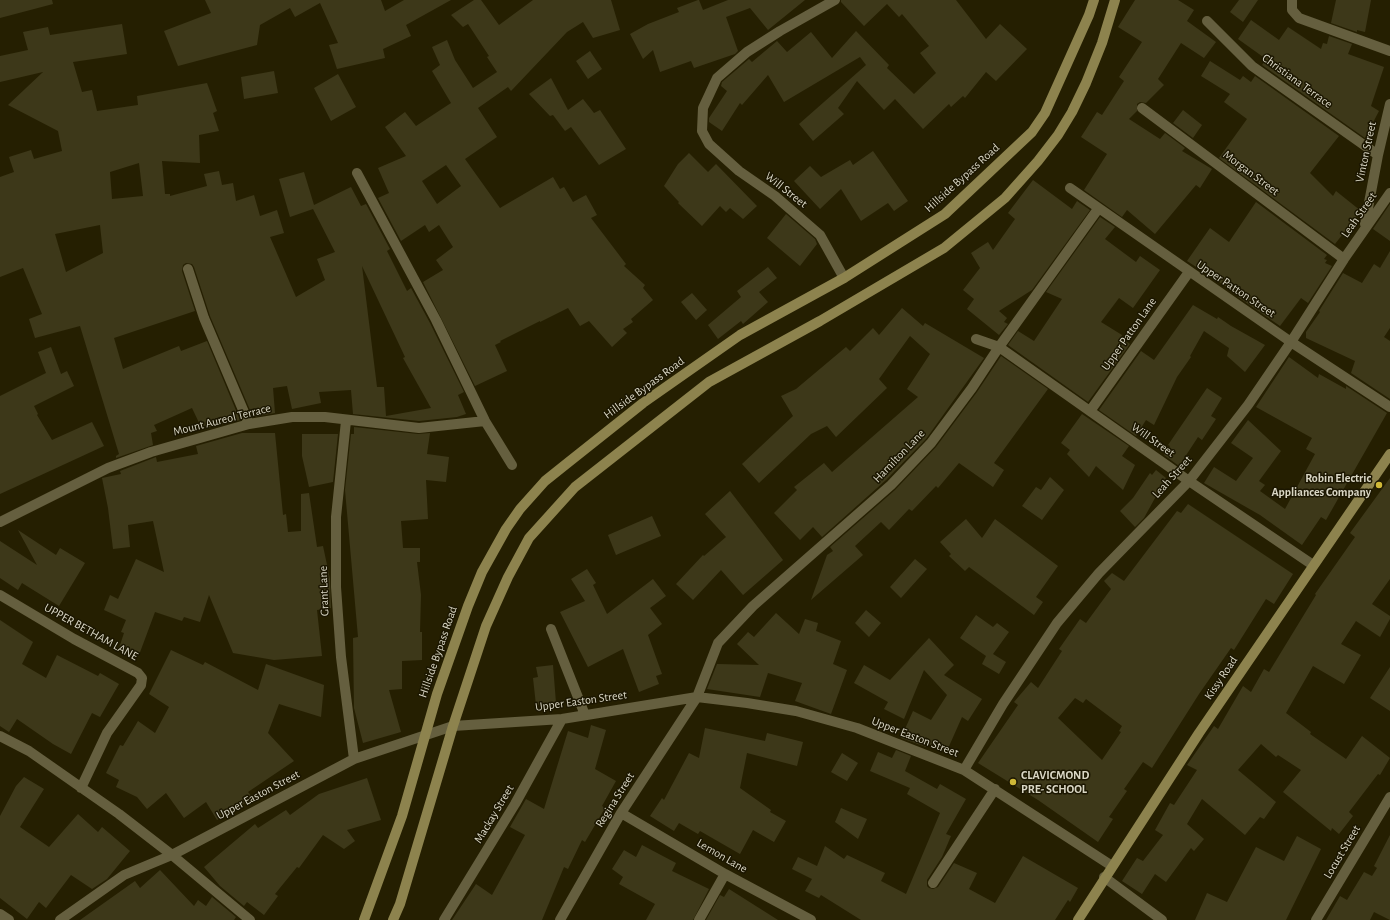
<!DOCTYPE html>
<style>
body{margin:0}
canvas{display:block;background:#251f01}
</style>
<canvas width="1390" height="920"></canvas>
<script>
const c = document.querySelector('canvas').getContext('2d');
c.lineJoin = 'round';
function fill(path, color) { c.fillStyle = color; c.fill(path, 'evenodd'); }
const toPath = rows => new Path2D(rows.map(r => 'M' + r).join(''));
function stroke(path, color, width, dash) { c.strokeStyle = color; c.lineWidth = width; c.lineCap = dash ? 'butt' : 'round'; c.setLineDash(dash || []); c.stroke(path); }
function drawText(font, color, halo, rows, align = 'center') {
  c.font = font + ' "Alegreya Sans",sans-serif'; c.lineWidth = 3; c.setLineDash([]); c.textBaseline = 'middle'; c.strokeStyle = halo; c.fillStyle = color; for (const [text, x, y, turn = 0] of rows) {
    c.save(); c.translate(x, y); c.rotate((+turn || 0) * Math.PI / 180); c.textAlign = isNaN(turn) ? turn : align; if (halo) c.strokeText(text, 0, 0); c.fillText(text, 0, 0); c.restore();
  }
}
const building = toPath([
 [0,0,52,0,53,4,0,18],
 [205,0,381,0,385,11,404,0,451,0,406,25,411,36,383,49,385,58,337,69,329,45,338,43,320,3,295,17,290,8,260,25,257,45,178,66,164,31,211,13],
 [474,0,481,0,499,25,533,0,611,0,620,30,593,38,583,22,567,32,511,91,508,87,478,108,497,137,465,159,500,208,553,177,560,189,564,187,573,202,586,195,597,215,591,218,626,264,624,266,645,285,643,288,653,300,631,319,633,322,623,329,627,333,612,347,589,321,580,326,568,308,540,322,540,321,500,341,501,342,495,345,507,371,475,386,423,282,443,270,436,260,453,247,439,225,429,232,425,225,401,241,378,198,389,193,378,168,406,156,385,127,405,112,416,126,451,103,432,71,440,65,432,47,447,40,455,60,473,88,497,72,487,57,489,56,468,24,463,27,451,15],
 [446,165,461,186,437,204,422,181],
 [698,0,699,0,703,10,728,0,805,0,768,30,750,8,726,17,738,51,735,54,694,68,691,61,660,72,653,50,643,59,630,34,648,24,679,12,677,8],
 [841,0,956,0,986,39,1000,24,1027,49,996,81,986,72,965,98,963,96,951,107,949,104,923,129,895,99,884,110,857,81,838,108,844,114,813,141,799,124,866,65,860,57,784,102,768,75,742,105,740,103,722,131,709,122,709,118,727,91,721,86,722,82,749,59,752,62,777,41,787,52,811,32,832,58,856,31,889,65,887,68,914,94,936,73,920,53,929,46,902,14,899,17,887,4,864,26,841,2],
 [1135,0,1178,0,1194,10,1187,21,1216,42,1204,58,1181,43,1158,79,1164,85,1146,103,1140,102,1137,104,1137,111,1129,119,1160,139,1165,133,1185,148,1182,151,1212,169,1200,188,1196,185,1155,234,1127,210,1122,217,1084,190,1107,154,1081,137,1097,112,1102,115,1124,81,1119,77,1142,42,1118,27],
 [1239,0,1258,0,1243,22,1230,12],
 [1336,0,1371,0,1365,32,1357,30,1357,32,1331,23],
 [1251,20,1279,40,1288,27,1321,49,1323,43,1327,44,1329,36,1352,44,1348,54,1384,67,1371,106,1379,111,1365,138,1262,65,1266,59,1238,39],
 [122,24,127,54,73,62,82,92,92,90,97,111,138,105,137,96,207,83,217,111,213,113,219,131,199,135,200,163,162,161,165,194,170,194,170,196,207,186,204,174,219,171,222,185,233,183,236,201,254,195,260,216,277,210,284,233,270,237,296,297,325,280,317,259,335,252,313,209,290,217,279,179,304,172,314,205,351,187,361,206,366,204,390,249,387,251,407,291,411,288,430,323,464,392,458,395,466,414,457,417,419,421,353,414,351,390,319,392,321,403,292,409,287,386,273,388,275,413,253,417,210,316,194,267,192,264,186,263,183,265,182,271,195,311,114,338,123,369,179,346,181,351,207,341,240,420,202,429,192,408,154,425,157,431,151,433,153,445,116,458,116,456,119,454,80,326,35,338,29,319,42,314,23,268,0,277,0,177,14,172,9,157,31,150,34,159,62,151,58,131,8,105,43,72,0,82,0,56,28,50,23,32,48,27,50,35],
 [139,163,143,196,112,199,110,172],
 [100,225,103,253,66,272,55,234],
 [362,266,405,357,403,358,431,408,386,416,384,387,377,387],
 [590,51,602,69,588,79,576,61],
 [1210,61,1240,80,1243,76,1251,82,1255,76,1339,136,1310,173,1333,196,1336,191,1361,211,1335,244,1219,158,1247,119,1224,102,1230,94,1201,76],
 [274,71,278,93,244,99,241,77],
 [338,74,356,107,331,121,314,88],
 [551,78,568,110,583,99,594,113,600,110,626,149,599,165,571,127,565,131,553,115,550,116,529,94],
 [1183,110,1202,125,1193,138,1173,123],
 [873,151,908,201,894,211,888,203,861,221,841,189,820,209,794,181,810,166,821,177,850,160,853,165],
 [689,153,708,172,716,164,757,206,743,219,730,208,726,212,720,206,702,226,678,203,679,202,664,186,678,164],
 [1033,180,1072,209,1077,201,1090,210,1032,290,999,311,1007,318,1004,322,1008,324,999,335,967,309,974,299,963,290,980,268,971,253,988,242,993,250,1015,219,1008,213],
 [1256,202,1327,255,1324,259,1327,260,1325,263,1332,266,1308,303,1301,298,1280,326,1238,297,1239,295,1187,261,1210,228,1229,242],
 [1390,204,1390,241,1373,229],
 [786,214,815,239,817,244,800,266,767,238],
 [1100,217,1115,227,1105,239,1136,262,1140,256,1160,270,1133,308,1119,298,1101,322,1122,335,1121,338,1130,344,1088,402,1008,345,1018,331,1034,341,1062,299,1046,292],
 [1390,251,1390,328,1384,337,1390,341,1390,399,1351,373,1355,361,1306,338,1306,332,1320,312,1319,311,1343,273,1362,283,1374,264,1380,268],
 [768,267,777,278,759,292,768,302,743,324,741,321,718,339,708,325,741,297,737,291],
 [692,293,707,310,696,320,681,302],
 [1193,305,1217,319,1218,317,1231,326,1265,345,1245,372,1227,356,1229,348,1204,331,1190,356,1191,357,1177,377,1154,425,1146,420,1136,436,1099,410,1141,351,1154,360],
 [902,308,923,326,925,323,984,358,926,439,886,480,822,537,813,527,800,540,774,513,797,490,794,487,824,463,832,472,918,397,907,389,930,354,910,336,879,379,887,388,836,437,827,426,811,434,759,483,742,464,793,416,781,396,796,389,846,347,850,351,873,328,879,335],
 [51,347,61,374,67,371,74,386,34,406,38,414,37,415,52,440,92,422,104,446,0,494,0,396,46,373,38,352],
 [1001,356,1048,389,994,463,1004,470,993,487,959,463,938,488,936,486,912,511,909,509,889,530,881,522,855,546,863,555,811,600,827,555,833,551,830,547,895,490,936,447,977,392],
 [1289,357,1318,378,1319,374,1346,389,1346,386,1387,413,1326,520,1321,517,1302,545,1260,515,1204,483,1214,467,1236,481,1253,458,1231,443,1248,420,1281,451,1259,481,1265,485,1260,491,1285,509,1315,454,1306,449,1312,438,1256,407],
 [1207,388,1222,398,1211,416,1216,419,1202,440,1198,437,1179,466,1164,455,1170,446,1168,445],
 [1082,414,1129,446,1122,456,1135,465,1123,490,1096,466,1089,477,1067,454,1070,450,1061,443],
 [354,427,418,434,430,433,427,454,449,457,446,482,426,480,428,519,401,521,403,548,420,548,420,562,417,562,421,595,420,632,422,632,422,660,402,661,402,689,389,690,401,732,363,743,354,708,353,638,358,637,345,490,351,434,354,434],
 [242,433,275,433,283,515,286,514,288,532,301,531,301,494,309,493,317,547,323,546,330,579,331,608,317,610,322,656,274,660,233,653,209,595,200,622,184,617,182,621,155,612,139,655,119,648,124,633,121,632,126,620,104,610,110,595,118,599,136,559,164,572,153,521,128,525,130,547,113,549,108,508,102,478,121,474,120,471,156,457,157,462,198,454,196,446],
 [302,434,338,434,333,482,309,487,302,456],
 [1156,470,1166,478,1144,518,1135,527,1120,511,1133,498,1150,473,1152,475],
 [1050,477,1064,490,1042,520,1022,506,1036,487,1041,490],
 [1390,478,1390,579,1372,604,1390,616,1390,619,1380,637,1356,621,1341,644,1361,655,1344,684,1313,666,1286,713,1311,732,1310,734,1346,759,1362,736,1390,758,1380,775,1378,774,1349,812,1353,816,1339,834,1332,828,1331,831,1283,792,1301,770,1278,755,1276,757,1261,744,1238,770,1276,802,1264,819,1260,817,1245,835,1202,799,1187,824,1204,839,1194,851,1191,848,1166,882,1155,874,1142,894,1122,881,1137,858,1143,861,1163,835,1155,830,1170,803,1174,805,1197,770,1187,765,1214,726,1218,729,1243,686,1251,692,1264,669,1269,672,1316,595,1315,594,1355,537,1350,533],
 [730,491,783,560,743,595,721,570,693,600,676,584,703,555,704,556,726,537,705,514],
 [1188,504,1293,574,1274,604,1266,599,1234,650,1231,648,1199,694,1152,768,1143,762,1124,789,1127,791,1109,817,1113,819,1098,842,1038,800,978,763,1018,705,1014,702,1031,682,1038,688,1062,651,1059,649,1080,619,1086,623,1111,589,1104,581,1112,573,1124,581,1177,511,1181,513],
 [1075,698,1083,703,1086,699,1122,726,1119,731,1121,732,1102,760,1058,718],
 [652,516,661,536,616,555,608,535],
 [966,519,982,538,995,519,1058,566,1036,597,1043,602,1034,615,969,567,965,571,949,556,951,554,940,542],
 [18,530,56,555,60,548,85,563,59,606,22,583,18,590,0,578,0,541,37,565],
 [915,559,927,569,901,598,890,587],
 [587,569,596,583,593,585,607,614,653,579,666,596,650,608,662,624,648,635,662,674,656,676,659,684,639,692,623,649,588,667,560,612,585,601,571,579],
 [866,610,881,623,869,637,855,623],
 [776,613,799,634,805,619,818,623,816,631,841,641,833,664,847,670,831,714,795,701,802,683,768,673,760,697,707,689,717,664,759,665,737,644,748,632,754,637],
 [976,615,993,627,997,623,1009,632,993,654,1006,662,999,674,982,664,986,656,960,638],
 [0,620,33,642,22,664,46,678,57,655,98,676,100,673,119,684,100,717,92,713,71,754,53,744,17,719,9,732,0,726],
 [929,638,954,665,944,675,982,699,968,721,962,717,946,753,928,744,926,747,901,738,913,711,931,720,947,695,924,670,904,719,884,709,888,702,854,683,864,665,890,680],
 [171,650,203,665,205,662,258,690,266,664,324,685,321,717,279,704,268,733,294,761,248,792,253,798,217,820,206,802,184,818,166,793,147,809,137,797,116,787,119,780,106,773,120,745,123,746,138,721,155,733,169,707,149,694],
 [553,665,556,703,536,705,533,678,538,677,536,667],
 [1390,667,1390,711,1370,698],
 [591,725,606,730,595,769,616,781,602,806,605,808,585,842,582,840,568,869,564,867,542,920,452,920,476,884,492,895,525,835,510,827,526,799,544,809,568,731,588,738],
 [705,728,765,741,767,733,803,742,797,766,747,753,740,788,771,810,770,812,786,821,774,842,753,830,740,854,700,831,698,834,679,823,674,831,650,816,662,798,664,800,689,753,699,758],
 [896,750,911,756,905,771,937,789,940,784,966,799,946,834,951,836,942,857,927,880,927,886,929,888,933,889,938,887,954,863,977,873,969,889,995,903,1023,856,1078,888,1070,902,1068,900,1055,920,861,920,821,895,819,898,805,891,812,879,792,869,798,857,817,866,825,846,844,859,847,855,885,873,881,881,906,894,940,813,907,794,910,788,870,771,878,752,892,758],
 [842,753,858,763,847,781,831,772],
 [24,777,44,789,20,827,49,847,78,814,98,832,102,827,130,851,107,879,92,889,71,875,46,908,39,902,27,919,0,898,0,816,16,786],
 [367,778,381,820,347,830,355,841,344,849,323,835,299,868,297,867,275,894,278,896,264,915,247,902,244,906,220,886,204,867,255,824,258,828,286,810,290,815,319,794],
 [841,808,867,819,858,839,835,822],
 [1390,835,1390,920,1374,912,1370,920,1326,920,1340,896,1347,900,1364,872,1372,876,1377,868,1374,866],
 [1297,836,1321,849,1286,920,1195,920,1207,893,1227,902,1256,847,1284,861],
 [642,845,676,863,672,871,709,889,693,920,646,920,655,904,619,884,623,877,612,869,624,850,636,857],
 [160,870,194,906,198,900,206,906,212,897,236,917,234,920,80,920,135,881,140,888],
 [729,889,778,920,706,920,720,895,724,897]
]);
const street = toPath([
 [835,0,780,31,747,52,717,78,703,108,702,131,709,144,739,171,775,196,820,235,844,278],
 [1292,0,1292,10,1299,18,1390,51],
 [1207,21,1252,66,1378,155],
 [1142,108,1344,259],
 [357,173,436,320,485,421,512,465],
 [1070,188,1291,342,1390,407],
 [1365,224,1378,155,1390,104],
 [188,269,204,318,249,424],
 [976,339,999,347,1189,481,1313,565],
 [1090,411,1189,272],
 [346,421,336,517,336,587,341,657,354,759],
 [0,522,108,468,151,452,249,424,292,417,325,417,419,428,485,421],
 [0,595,74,639,138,673,142,678,141,685,107,733,81,788],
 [551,629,585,715],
 [0,736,29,751,119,814,172,855,250,920],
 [964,770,1003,704,1057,623,1099,573,1189,481,1248,405,1291,342,1344,259,1390,193],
 [621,813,725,874,811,920],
 [1104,877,1162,920],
 [933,883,995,789],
 [0,914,9,920],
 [60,920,124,875,172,855,354,759,453,726,562,719,697,697,747,703,796,711,857,728,964,770,1112,866],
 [444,920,515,804,562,719],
 [560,920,621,813,697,697,718,643,753,606,891,485,931,443,972,388,999,347,1098,209],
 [699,920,725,874],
 [1316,920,1390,797]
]);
const secondary = toPath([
 [364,920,402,816,437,694,468,606,482,572,506,529,520,509,545,481,565,465,643,403,740,335,844,278,945,214,1032,132,1045,113,1089,15,1094,0],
 [393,920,400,904,453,726,486,626,508,577,529,538,575,487,709,382,820,321,944,248,1005,198,1038,161,1058,135,1072,112,1086,83,1102,43,1115,0],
 [1078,920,1199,733,1390,454]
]);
const markers = [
 [1379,485,4,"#cfb837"],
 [1013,782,4,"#cfb837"]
];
const streetNames = [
 ["Christiana Terrace",1297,81,36],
 ["Vinton Street",1366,152,-78],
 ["Morgan Street",1251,173,37],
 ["Hillside Bypass Road",962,178,-42],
 ["Will Street",786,190,38],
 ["Leah Street",1359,215,-55],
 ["Upper Patton Street",1236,289,34],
 ["Upper Patton Lane",1129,334,-55],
 ["Hillside Bypass Road",644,388,-36],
 ["Mount Aureol Terrace",222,420,-14],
 ["Will Street",1153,440,35],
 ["Hamilton Lane",899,456,-46],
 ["Leah Street",1172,477,-48],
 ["Grant Lane",324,591,-92],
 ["UPPER BETHAM LANE",91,632,29],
 ["Hillside Bypass Road",438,652,-71],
 ["Kissy Road",1221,678,-56],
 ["Upper Easton Street",581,701,-8],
 ["Upper Easton Street",915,737,21],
 ["Upper Easton Street",258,795,-28],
 ["Regina Street",615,800,-58],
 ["Mackay Street",494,814,-59],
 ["Locust Street",1342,852,-59],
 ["Lemon Lane",722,856,30]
];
const poiNames = [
 ["Robin Electric",1371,478],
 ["Appliances Company",1371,492],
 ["CLAVICMOND",1021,775,"left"],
 ["PRE- SCHOOL",1021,789,"left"]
];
fill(building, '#3d3819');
stroke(street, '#655f3f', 10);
stroke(secondary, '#8d834e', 10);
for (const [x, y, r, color] of markers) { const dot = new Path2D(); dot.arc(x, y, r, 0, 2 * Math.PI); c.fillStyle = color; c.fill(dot); stroke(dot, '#1b1600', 1.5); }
drawText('12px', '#d9d6c4', '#1b1600', streetNames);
drawText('bold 12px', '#d9d6c4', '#1b1600', poiNames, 'right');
</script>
